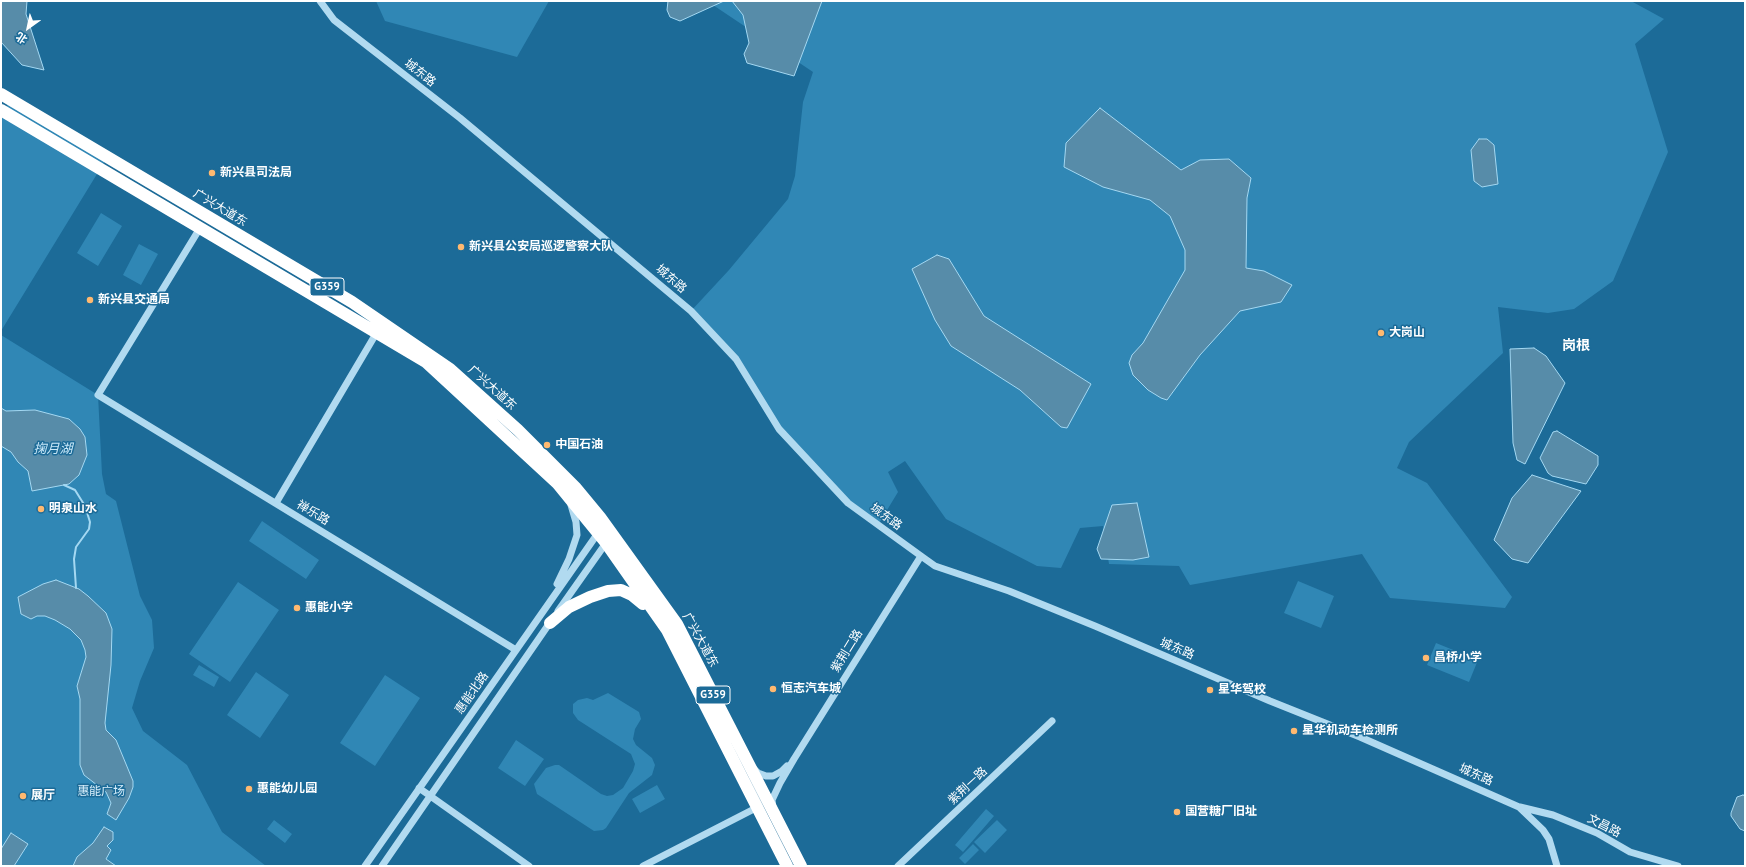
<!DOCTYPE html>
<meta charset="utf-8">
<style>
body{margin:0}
#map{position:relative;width:1746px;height:867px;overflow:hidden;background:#1c6b98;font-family:"PT Sans","Noto Sans SC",sans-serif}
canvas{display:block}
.frame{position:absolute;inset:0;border:2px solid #fff;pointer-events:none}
.north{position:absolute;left:8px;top:8px;width:40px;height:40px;-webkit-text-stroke:3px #1c6b98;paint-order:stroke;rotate:213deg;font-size:11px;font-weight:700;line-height:16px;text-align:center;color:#fff}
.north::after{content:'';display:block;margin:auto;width:14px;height:18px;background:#fff;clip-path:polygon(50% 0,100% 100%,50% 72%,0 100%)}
</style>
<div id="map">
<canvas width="1746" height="867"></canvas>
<div class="frame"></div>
<div class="north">北</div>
</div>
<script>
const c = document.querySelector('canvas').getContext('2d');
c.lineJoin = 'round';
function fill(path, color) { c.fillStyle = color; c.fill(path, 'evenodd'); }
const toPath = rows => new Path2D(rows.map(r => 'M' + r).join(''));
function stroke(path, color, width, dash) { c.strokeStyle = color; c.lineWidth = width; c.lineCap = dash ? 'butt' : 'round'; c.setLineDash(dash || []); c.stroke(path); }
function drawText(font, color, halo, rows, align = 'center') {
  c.font = font + ' "PT Sans","Noto Sans SC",sans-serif'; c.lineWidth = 3; c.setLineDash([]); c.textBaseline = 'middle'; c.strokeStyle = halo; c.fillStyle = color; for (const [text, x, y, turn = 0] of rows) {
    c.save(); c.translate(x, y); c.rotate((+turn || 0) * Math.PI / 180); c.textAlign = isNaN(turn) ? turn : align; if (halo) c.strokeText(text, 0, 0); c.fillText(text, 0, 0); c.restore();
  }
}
const green = toPath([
 [376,1,549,1,517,57,385,21],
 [707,1,1631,1,1664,19,1635,44,1668,152,1613,281,1574,309,1548,313,1498,307,1503,353,1409,442,1397,468,1427,483,1512,597,1505,608,1390,598,1362,554,1190,585,1179,566,1109,564,1103,526,1080,528,1061,568,1037,566,946,519,905,461,888,472,898,492,878,525,848,503,779,429,736,359,691,311,729,270,788,199,795,176,803,102,813,72],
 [11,99,108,156,1,331,1,116],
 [101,213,122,226,98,266,77,253],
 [139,244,158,254,141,285,123,275],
 [1,335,98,395,102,474,106,494,116,501,140,596,152,620,154,648,140,681,132,708,143,731,187,765,222,832,266,866,1,866],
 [262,521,319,560,306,579,249,541],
 [1298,581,1334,596,1321,628,1284,613],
 [238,582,279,610,230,682,189,654],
 [1436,643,1478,660,1469,682,1427,665],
 [199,665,219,677,214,687,193,675],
 [256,672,289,695,260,738,227,715],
 [385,675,420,698,375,766,340,743],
 [608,693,639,712,641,719,635,729,633,739,636,745,652,758,655,765,652,775,629,793,606,828,603,830,594,831,537,794,534,784,546,768,555,765,559,765,601,794,607,796,613,795,623,788,633,771,635,764,631,754,578,720,573,713,573,704,578,700,587,698,593,700],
 [516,740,544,759,525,786,498,768],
 [657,785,665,799,640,813,632,799],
 [986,809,994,816,963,852,955,845],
 [274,820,292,834,285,843,267,829],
 [997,820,1007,830,985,853,974,842],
 [973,844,979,850,965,864,959,858]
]);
const water = toPath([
 [1,1,27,1,26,14,44,70,22,65,1,42,1,1],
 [668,1,724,1,680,21,670,17,667,10,668,1],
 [732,1,822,1,794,76,747,63,744,54,749,43,743,15,732,1],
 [1100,108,1181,170,1200,160,1229,159,1251,178,1247,198,1246,268,1264,271,1292,285,1281,302,1240,311,1200,355,1167,400,1161,398,1148,390,1133,375,1129,363,1132,355,1143,343,1185,270,1185,250,1170,216,1150,200,1103,187,1064,167,1066,143,1100,108],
 [1479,139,1487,139,1494,145,1498,184,1482,187,1474,181,1471,150,1479,139],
 [937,255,949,259,984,316,1091,384,1067,428,1061,427,1020,390,951,346,935,320,912,269,937,255],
 [1534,348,1546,356,1565,383,1525,464,1517,460,1513,443,1510,349,1534,348],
 [1,408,6,411,35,410,69,419,80,429,85,437,87,455,79,475,69,484,32,491,28,471,18,462,11,452,1,446,1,408],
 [1557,431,1598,456,1598,465,1586,484,1552,476,1548,473,1540,458,1553,432,1557,431],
 [1532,475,1581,491,1528,563,1512,559,1494,540,1512,498,1532,475],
 [1137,503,1149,557,1133,560,1101,559,1097,549,1112,505,1137,503],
 [56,580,79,589,88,596,106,613,112,629,111,665,105,723,106,730,116,740,133,781,133,787,129,798,116,820,107,814,111,803,106,792,84,775,80,765,80,699,77,686,86,657,85,650,81,640,70,629,55,620,45,616,37,616,31,619,21,614,18,597,43,584,56,580],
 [1743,795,1745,796,1745,831,1740,829,1731,816,1731,813,1737,797,1743,795],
 [104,827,113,832,113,840,107,846,111,850,106,859,116,866,73,866,77,857,93,843,104,827],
 [11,833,28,844,14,866,1,866,1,849,11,833]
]);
const stream = toPath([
 [64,485,75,490,85,506,90,522,89,529,76,547,74,559,76,588]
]);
const minor = toPath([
 [320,1,334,20,460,118,691,311,736,359,779,429,848,503,921,556,935,566,1009,591,1095,626,1270,701,1360,737,1519,807,1543,830,1549,839,1557,866],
 [200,228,98,395,516,650],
 [276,503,377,332],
 [557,584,569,559,577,535,576,522,571,505],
 [558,611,606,543],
 [753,768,758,773,766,776,773,776,782,771,787,766],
 [419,788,529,866],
 [1520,807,1553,815,1597,833,1630,852,1678,866],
 [773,808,772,800,780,783,794,759,921,556],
 [365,866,598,533],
 [382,866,551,621],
 [643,866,756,808],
 [898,866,1052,721]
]);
const highway = toPath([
 [1,94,352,302,450,369,518,430,576,488,600,517,677,624,801,866],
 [1,110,426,362,557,483,606,543,667,630,787,866],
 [550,623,569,607,590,597,608,591,621,590,632,595,643,604]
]);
const markers = [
 [212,173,4,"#ffb970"],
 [461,247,4,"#ffb970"],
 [90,300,4,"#ffb970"],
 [1381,333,4,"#ffb970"],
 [547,445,4,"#ffb970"],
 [41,509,4,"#ffb970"],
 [297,608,4,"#ffb970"],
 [1426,658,4,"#ffb970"],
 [773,689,4,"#ffb970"],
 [1210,690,4,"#ffb970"],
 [1294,731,4,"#ffb970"],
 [249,789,4,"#ffb970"],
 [23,796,4,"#ffb970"],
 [1177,812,4,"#ffb970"]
];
const shields = [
 [327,287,34],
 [713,695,34]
];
const shieldNames = [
 ["G359",327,287],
 ["G359",713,695]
];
const streetNames = [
 ["城东路",420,73,38],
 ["广兴大道东",220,208,31],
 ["城东路",671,279,41],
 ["广兴大道东",492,388,42],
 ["禅乐路",313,513,31],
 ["城东路",886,517,36],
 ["广兴大道东",700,640,61],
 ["城东路",1177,649,23],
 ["紫荆二路",847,651,-58],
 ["惠能北路",472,693,-55],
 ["城东路",1476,775,24],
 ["紫荆一路",968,786,-43],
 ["文昌路",1604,826,27]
];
const poiNames = [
 ["新兴县司法局",220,173],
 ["新兴县公安局巡逻警察大队",469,247],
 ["新兴县交通局",98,300],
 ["大岗山",1389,333],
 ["中国石油",555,445],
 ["明泉山水",49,509],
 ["惠能小学",305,608],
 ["昌桥小学",1434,658],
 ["恒志汽车城",781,689],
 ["星华驾校",1218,690],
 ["星华机动车检测所",1302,731],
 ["惠能幼儿园",257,789],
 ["展厅",31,796],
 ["国营糖厂旧址",1185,812]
];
const parkNames = [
 ["惠能广场",101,792]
];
const waterNames = [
 ["掬月湖",53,449]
];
const quarterNames = [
 ["岗根",1576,346]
];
fill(green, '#3087b5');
fill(water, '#578ca9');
stroke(water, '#a4d8f2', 1);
stroke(stream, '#a4d8f2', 2);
stroke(minor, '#b1daf0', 7);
stroke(highway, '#fff', 12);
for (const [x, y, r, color] of markers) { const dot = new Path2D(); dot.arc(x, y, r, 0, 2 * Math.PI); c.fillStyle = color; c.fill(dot); stroke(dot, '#1c6b98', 1.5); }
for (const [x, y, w] of shields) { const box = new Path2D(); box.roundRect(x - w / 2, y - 9, w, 18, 3); c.fillStyle = '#1c6b98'; c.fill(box); stroke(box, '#fff', 1); }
drawText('bold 11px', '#fff', null, shieldNames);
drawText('12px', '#fff', '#1c6b98', streetNames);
drawText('bold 12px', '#fff', '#1c6b98', poiNames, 'left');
drawText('12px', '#d8effb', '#1c6b98', parkNames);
drawText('italic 13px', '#cae9f9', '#1c6b98', waterNames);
drawText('bold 14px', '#fff', '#1c6b98', quarterNames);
</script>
